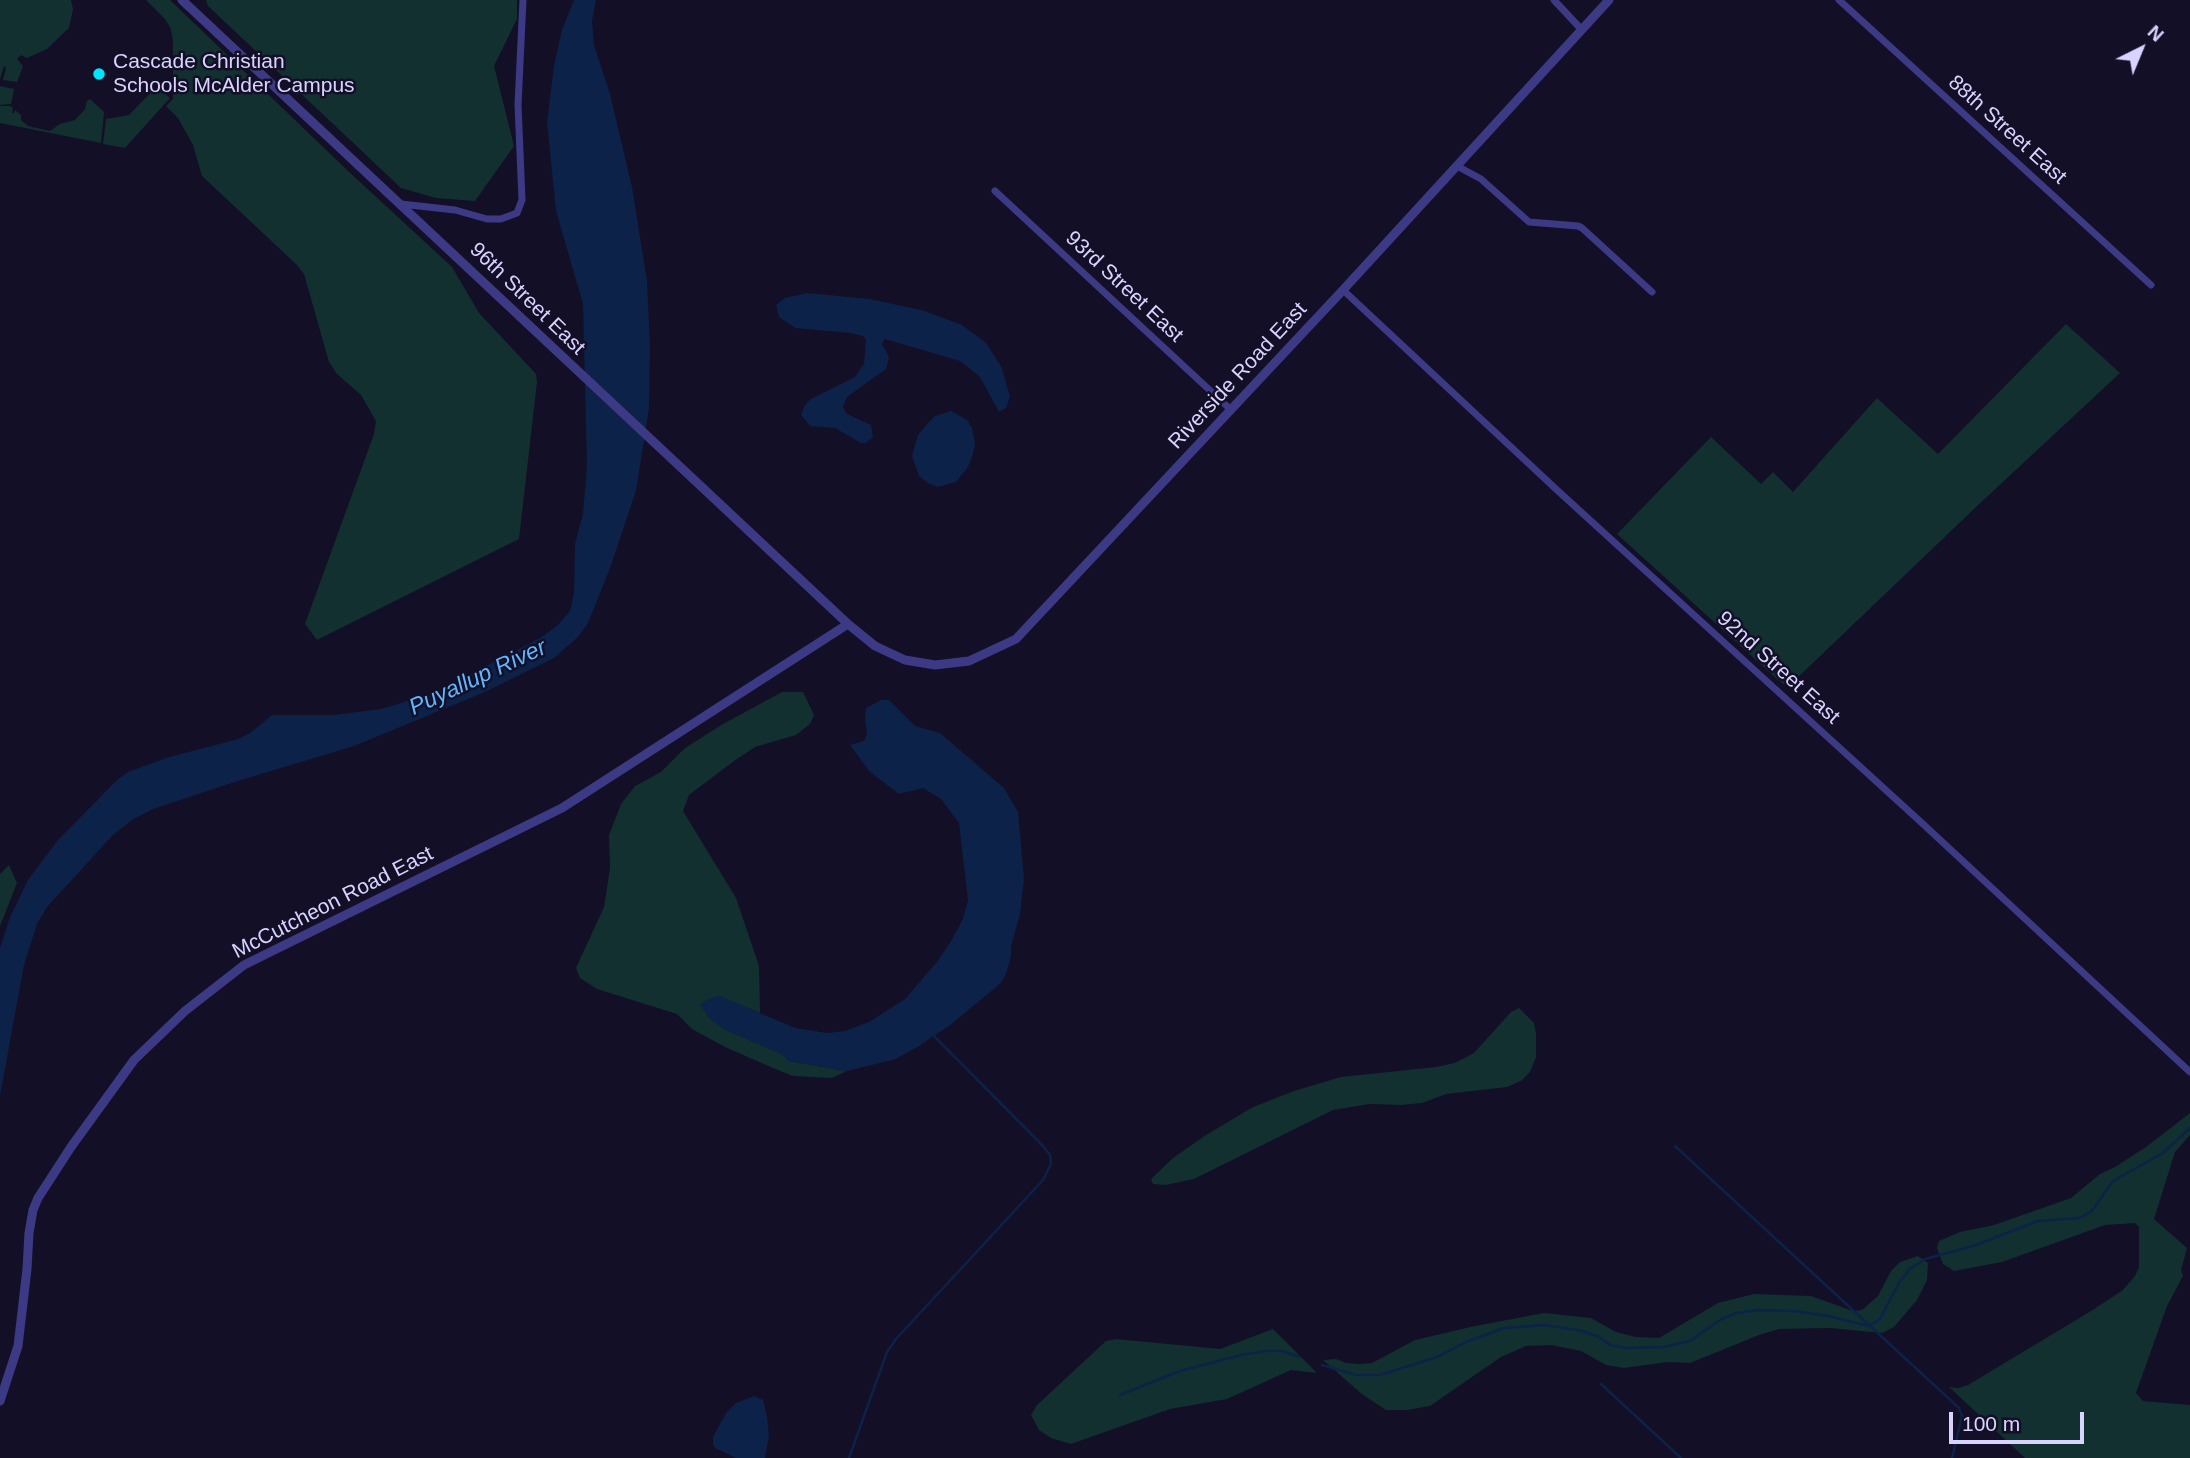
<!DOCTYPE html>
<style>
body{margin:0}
#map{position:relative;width:2190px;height:1458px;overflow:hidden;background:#130f26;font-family:Helvetica,sans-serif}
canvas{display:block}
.north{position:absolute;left:2106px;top:14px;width:70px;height:70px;-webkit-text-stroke:5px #130f26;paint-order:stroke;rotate:43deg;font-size:19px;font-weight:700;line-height:28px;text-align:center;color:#d9d4ff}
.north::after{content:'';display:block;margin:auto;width:24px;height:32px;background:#d9d4ff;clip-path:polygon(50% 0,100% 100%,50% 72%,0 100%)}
.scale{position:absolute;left:1949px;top:1412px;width:135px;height:32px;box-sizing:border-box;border:4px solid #d9d4ff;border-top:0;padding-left:9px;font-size:21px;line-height:24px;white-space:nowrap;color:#d9d4ff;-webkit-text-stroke:5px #130f26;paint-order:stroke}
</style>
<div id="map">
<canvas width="2190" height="1458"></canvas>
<div class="north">N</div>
<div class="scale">100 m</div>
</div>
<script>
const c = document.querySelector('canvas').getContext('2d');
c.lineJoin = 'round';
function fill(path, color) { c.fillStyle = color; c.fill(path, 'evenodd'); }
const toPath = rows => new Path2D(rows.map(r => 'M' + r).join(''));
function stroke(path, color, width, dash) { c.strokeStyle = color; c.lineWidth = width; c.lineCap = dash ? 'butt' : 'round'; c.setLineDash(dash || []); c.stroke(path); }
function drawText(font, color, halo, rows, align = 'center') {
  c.font = font + ' Helvetica,sans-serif'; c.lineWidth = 5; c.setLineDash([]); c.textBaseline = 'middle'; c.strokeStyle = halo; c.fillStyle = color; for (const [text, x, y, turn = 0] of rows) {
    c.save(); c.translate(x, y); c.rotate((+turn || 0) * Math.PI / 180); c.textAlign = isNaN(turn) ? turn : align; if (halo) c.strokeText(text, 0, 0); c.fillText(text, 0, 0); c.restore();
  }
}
const green = toPath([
 [0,0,71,0,73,9,69,28,47,49,27,58,21,55,17,59,23,66,17,82,3,80,6,68,4,66,0,79],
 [146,0,170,0,347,170,452,267,479,313,536,374,537,382,519,539,317,640,305,624,374,434,376,421,361,395,337,374,329,362,304,274,297,265,202,176,193,145,178,118,166,106,173,99,173,41,171,29,165,19],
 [206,0,517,0,517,19,494,66,514,146,475,201,436,198,401,188,208,6],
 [0,86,14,89,11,104,0,105],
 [157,86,170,98,125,148,103,144,106,119,129,115],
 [90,99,104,112,101,143,0,123,0,106,10,106,13,108,12,113,14,113,15,110,21,115,21,120,28,126,50,131,60,124,75,120,85,109,87,101],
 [2066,324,2120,373,1975,508,1792,683,1785,685,1778,680,1617,534,1711,437,1761,484,1773,472,1793,492,1877,398,1938,454],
 [782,692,803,692,814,715,810,724,796,735,755,747,734,761,689,795,683,811,736,898,759,966,760,1013,746,1007,724,1029,782,1054,789,1061,847,1071,832,1078,793,1076,773,1068,725,1047,692,1029,677,1014,597,989,580,978,576,968,604,907,610,868,609,835,621,804,635,786,661,772,685,748,723,724],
 [9,865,17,883,0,926,0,874],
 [1519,1008,1534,1023,1536,1033,1536,1057,1530,1072,1521,1081,1507,1087,1446,1094,1422,1103,1401,1105,1369,1104,1333,1110,1194,1179,1166,1185,1153,1184,1151,1179,1173,1158,1206,1135,1253,1107,1294,1091,1341,1077,1436,1067,1455,1063,1474,1053,1511,1012],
 [2190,1113,2190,1135,2175,1152,2154,1219,2187,1248,2181,1270,2183,1276,2167,1306,2136,1393,2143,1401,2190,1405,2190,1458,2025,1458,1949,1387,1959,1388,1968,1385,2091,1311,2123,1290,2135,1276,2139,1267,2139,1227,2135,1223,2105,1225,2002,1262,1954,1271,1943,1264,1937,1248,1939,1241,1960,1232,1994,1225,2071,1198,2100,1174,2115,1167,2146,1147],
 [1918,1256,1928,1263,1927,1280,1917,1300,1894,1327,1882,1333,1830,1328,1779,1329,1759,1335,1690,1363,1668,1362,1624,1368,1606,1365,1581,1351,1551,1345,1526,1346,1501,1357,1430,1406,1407,1410,1386,1410,1363,1395,1323,1360,1336,1359,1346,1363,1359,1364,1372,1363,1415,1340,1475,1326,1544,1313,1591,1318,1616,1332,1636,1337,1659,1338,1718,1303,1754,1294,1811,1296,1853,1311,1862,1310,1878,1296,1891,1271,1900,1262],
 [1273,1329,1317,1373,1291,1370,1227,1399,1170,1409,1071,1444,1051,1438,1039,1430,1031,1415,1037,1405,1106,1341,1116,1339,1220,1349]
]);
const water = toPath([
 [574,0,596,0,592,21,594,45,610,94,632,187,647,281,650,346,649,408,636,491,609,571,588,623,579,636,554,658,485,692,354,746,241,780,153,809,132,820,112,836,47,907,37,924,24,965,0,1096,0,948,10,917,28,880,58,840,117,780,128,772,166,758,238,739,250,733,272,715,334,715,381,709,434,693,540,638,557,626,570,611,574,593,575,544,583,514,587,466,583,304,556,211,547,122,554,65,562,30],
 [807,293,870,299,925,311,962,325,986,343,1002,368,1010,397,1006,408,999,412,980,377,960,361,885,339,882,344,889,357,886,369,847,397,843,407,847,414,871,425,873,437,866,443,861,443,835,428,810,426,801,415,805,405,811,399,855,377,864,364,866,340,863,336,850,333,795,328,779,317,776,305,785,298],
 [951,411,967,420,972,428,975,443,973,454,968,467,956,482,938,487,928,483,919,476,912,456,918,435,928,423,935,416],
 [881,700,889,700,915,726,940,733,1004,788,1018,812,1024,879,1020,914,1011,947,1011,956,1006,974,1000,984,950,1025,919,1046,896,1059,847,1071,789,1061,781,1054,724,1029,710,1019,700,1005,710,998,720,996,795,1028,827,1033,845,1031,869,1022,905,999,936,963,950,943,962,921,968,901,959,823,941,799,923,788,899,794,870,772,850,745,864,741,867,734,865,719,866,708],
 [754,1396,763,1400,767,1416,769,1436,765,1458,736,1458,715,1448,713,1444,713,1437,726,1413,736,1403]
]);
const stream = toPath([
 [1675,1146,1959,1408,1962,1416,1952,1458],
 [1322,1365,1356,1375,1380,1375,1437,1357,1466,1342,1504,1328,1545,1325,1583,1331,1599,1337,1610,1345,1626,1348,1664,1347,1690,1341,1720,1320,1736,1313,1760,1310,1794,1311,1828,1316,1869,1326,1880,1319,1900,1281,1910,1269,1925,1259,1973,1246,2038,1221,2079,1218,2091,1212,2113,1181,2163,1153,2190,1128],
 [1601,1384,1681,1458],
 [1120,1395,1180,1371,1241,1355,1265,1351,1282,1351,1300,1357],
 [849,1458,887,1352,896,1339,1043,1180,1051,1164,1050,1155,1043,1146,934,1036]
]);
const minor = toPath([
 [1554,0,1582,30],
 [1839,0,2151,285],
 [1457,166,1481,179,1529,222,1578,226,1582,228,1652,292],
 [995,191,1230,409],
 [401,204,455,210,487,219,501,219,517,213,522,200,518,105,523,0],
 [1343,290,1557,490,1923,824,2190,1072]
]);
const tertiary = toPath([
 [182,0,848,624,875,646,905,660,935,665,969,661,1016,639,1343,290,1609,0],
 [0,1401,18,1346,27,1269,29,1233,33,1210,38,1198,71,1147,134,1060,185,1011,244,965,562,808,848,624]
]);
const markers = [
 [99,74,7,"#00e5ff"]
];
const poiNames = [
 ["Cascade Christian",113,62],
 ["Schools McAlder Campus",113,86]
];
const streetNames = [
 ["88th Street East",2007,130,42],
 ["93rd Street East",1124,287,43],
 ["96th Street East",527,299,44],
 ["Riverside Road East",1238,376,-47],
 ["92nd Street East",1778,668,42],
 ["McCutcheon Road East",333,903,-27]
];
const waterNames = [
 ["Puyallup River",478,678,-25]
];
fill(green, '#12302f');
fill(water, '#0c2248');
stroke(stream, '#0c2248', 2.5);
stroke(minor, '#3d3a85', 7);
stroke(tertiary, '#3d3a85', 9);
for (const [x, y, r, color] of markers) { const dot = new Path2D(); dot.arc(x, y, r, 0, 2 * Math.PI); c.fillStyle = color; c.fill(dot); stroke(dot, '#130f26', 2.5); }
drawText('21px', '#d9d4ff', '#130f26', poiNames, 'left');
drawText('21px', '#d9d4ff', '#130f26', streetNames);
drawText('italic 23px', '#62b6ff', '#130f26', waterNames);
</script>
